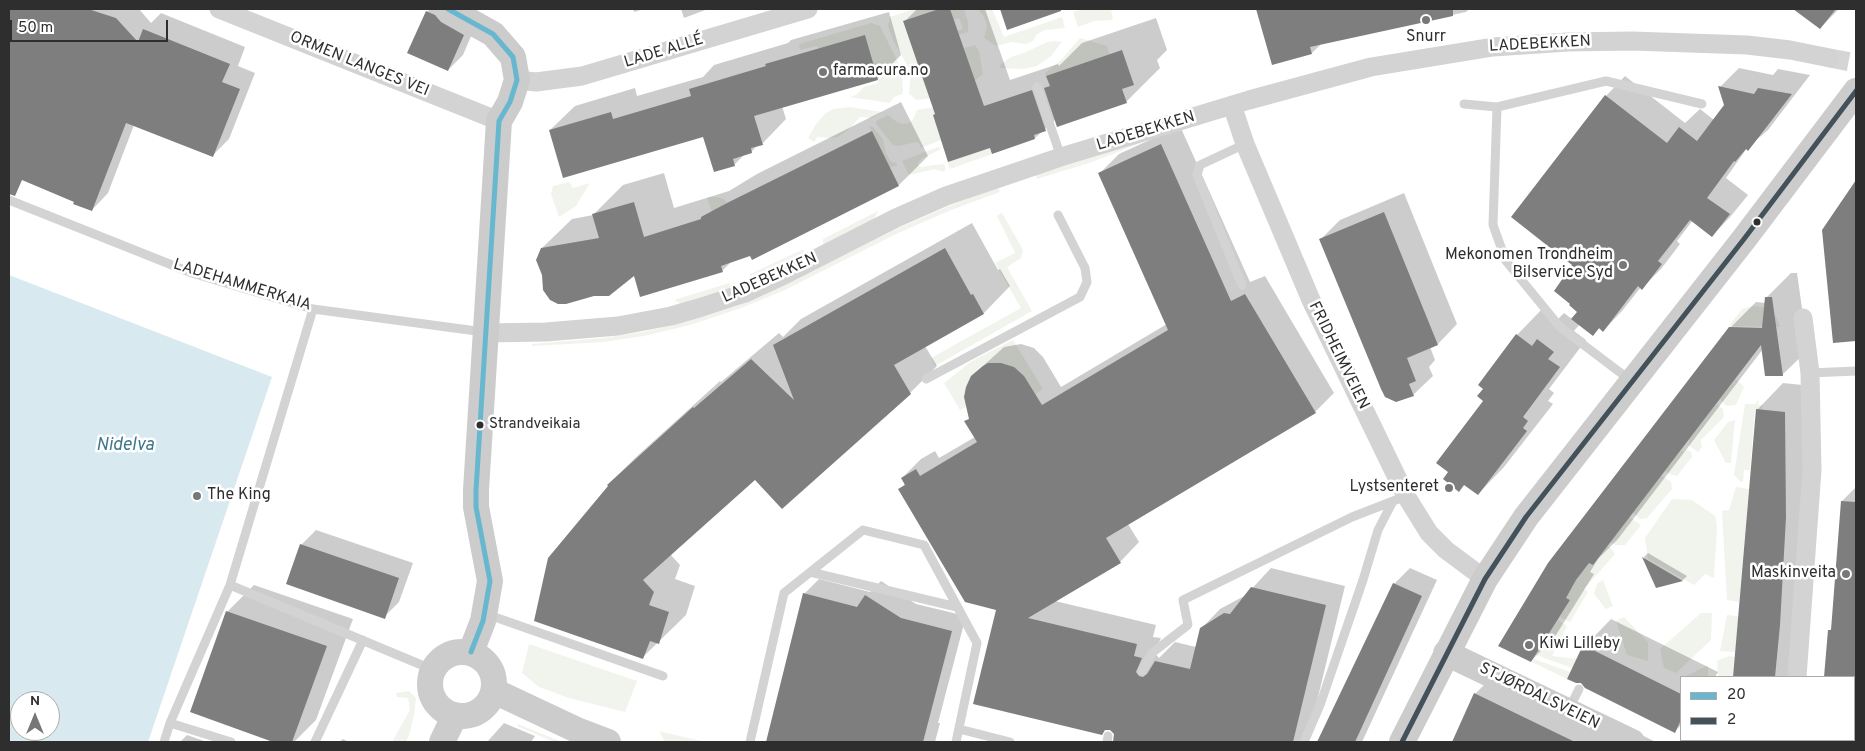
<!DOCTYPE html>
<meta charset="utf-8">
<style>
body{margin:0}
#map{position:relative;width:1865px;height:751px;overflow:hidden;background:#fff;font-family:Overpass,sans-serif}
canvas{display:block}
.frame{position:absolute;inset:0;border:10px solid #2e2e2e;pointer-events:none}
.legend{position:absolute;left:1680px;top:676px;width:175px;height:65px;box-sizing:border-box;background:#fff;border:1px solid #ababab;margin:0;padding:6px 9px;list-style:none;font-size:15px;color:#2e2e2e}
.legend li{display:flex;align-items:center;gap:10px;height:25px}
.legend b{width:25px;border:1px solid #ababab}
.north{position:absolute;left:10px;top:691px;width:50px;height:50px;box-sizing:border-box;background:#fff;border:1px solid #ababab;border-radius:50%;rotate:0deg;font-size:14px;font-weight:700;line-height:20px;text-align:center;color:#2e2e2e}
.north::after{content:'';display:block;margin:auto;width:18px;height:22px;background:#777;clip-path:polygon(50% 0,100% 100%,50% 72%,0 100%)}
.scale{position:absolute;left:10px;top:20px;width:158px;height:22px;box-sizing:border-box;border:2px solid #2e2e2e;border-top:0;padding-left:6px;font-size:15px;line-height:18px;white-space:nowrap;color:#2e2e2e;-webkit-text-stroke:4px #fff;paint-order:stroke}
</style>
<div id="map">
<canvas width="1865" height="751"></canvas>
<div class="frame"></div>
<ul class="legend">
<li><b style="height:6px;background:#67b7cf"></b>20</li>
<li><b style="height:6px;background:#43525a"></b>2</li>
</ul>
<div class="north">N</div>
<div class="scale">50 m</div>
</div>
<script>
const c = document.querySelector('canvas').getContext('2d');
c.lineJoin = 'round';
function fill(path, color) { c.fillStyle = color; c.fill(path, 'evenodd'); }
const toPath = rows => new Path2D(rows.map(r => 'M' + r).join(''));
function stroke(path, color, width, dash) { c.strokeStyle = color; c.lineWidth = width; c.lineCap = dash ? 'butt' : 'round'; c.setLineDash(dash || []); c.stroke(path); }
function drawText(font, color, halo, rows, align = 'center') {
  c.font = font + ' Overpass,sans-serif'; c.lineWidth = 5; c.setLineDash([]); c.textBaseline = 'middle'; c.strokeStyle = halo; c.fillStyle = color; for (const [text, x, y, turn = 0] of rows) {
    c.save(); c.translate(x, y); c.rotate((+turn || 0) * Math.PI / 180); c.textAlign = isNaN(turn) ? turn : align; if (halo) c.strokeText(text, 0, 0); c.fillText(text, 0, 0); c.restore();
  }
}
const green = toPath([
 [914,9,939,9,903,21,974,78,964,48,975,45,979,51,983,74,973,82,941,97,916,100,909,93,911,72,893,40,888,26,890,17],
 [950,9,964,9,968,22,968,32,958,35,957,31,963,29,959,18,953,20],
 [978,9,992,9,1004,37,1062,17,1065,28,1045,30,1037,34,1033,41,1026,44,1012,42,996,46,984,38,987,25,984,17],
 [1083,9,1111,9,1113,20,1094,21,1078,27,1073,12],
 [871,23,880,26,902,70,903,90,902,94,894,97,890,103,850,97,856,95,864,87,878,83,878,80,819,49,817,46,800,50,799,44],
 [1080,38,1107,46,1110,55,1046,76,1045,73,1061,60],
 [1054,41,1062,42,1051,56,1037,66,1023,69,999,68,1001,64,1011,57,1024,53,1047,42],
 [975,101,933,115,941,140,921,148,919,143,916,142,899,146,893,145,876,124,876,121,888,115,897,122,903,124,909,123,913,119,917,110],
 [850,107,882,112,872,118,860,117,847,131,838,137,829,138,817,137,814,142,808,138,816,124,826,113,833,109],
 [869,126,873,127,883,139,886,153,890,160,893,163,896,162,897,165,890,168],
 [1149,140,1089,163,1037,179,1036,175],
 [938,147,940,148,939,150,921,159,917,164,921,167,943,164,945,166,945,170,943,172,935,169,909,175,902,161],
 [990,148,992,154,950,169,948,162],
 [569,182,573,188,590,183,576,206,559,217,551,194,552,189,553,186],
 [998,187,1000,192,951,210,896,234,785,290,741,308,690,325,644,336,603,342,532,346,532,344,603,338,643,332,690,321,740,305,782,286,894,230,949,206],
 [707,197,717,197,724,199,727,203,724,204,717,228],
 [878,211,874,220,825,245,823,244,823,239],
 [1002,213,1023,250,1021,258,1007,267,1032,311,935,366,931,358,1021,308,995,263,1015,253,997,216],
 [802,250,804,250,805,255,752,280,750,279,750,274],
 [729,283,732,286,732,289,682,304,674,300],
 [1753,306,1764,307,1771,311,1777,318,1780,327,1729,326,1742,309],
 [1013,340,1043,389,1030,398,973,403,960,410,944,383,972,361],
 [1736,379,1744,387,1736,405,1726,406,1720,399],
 [1757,401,1759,401,1758,405,1763,405,1762,410,1755,409,1750,470,1744,470,1743,482,1740,481,1734,475,1745,404,1756,404],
 [1716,404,1723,409,1724,417,1701,440,1702,447,1698,452,1689,446,1689,440],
 [1735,420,1731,463,1726,463,1714,440,1728,422],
 [1686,449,1691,452,1692,457,1677,476,1669,474,1665,471,1682,450,1684,452],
 [1661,475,1671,482,1672,489,1647,518,1640,519,1632,512],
 [1736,487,1749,489,1739,602,1727,600,1722,511,1729,510],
 [1672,499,1692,500,1715,516,1717,527,1714,578,1705,574,1694,585,1648,559,1645,538],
 [1629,517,1641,525,1625,545,1616,545,1610,542],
 [1608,546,1612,549,1615,554,1584,589,1588,592,1570,622,1560,617,1570,600,1566,598,1576,580,1589,563,1593,565],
 [1603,580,1613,606,1606,609,1594,594,1597,584],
 [1701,613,1712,613,1711,640,1676,673,1664,668,1660,649],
 [1727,615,1753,618,1753,623,1738,622,1735,652,1720,651],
 [1624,617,1648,642,1648,661,1627,655,1616,621],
 [1558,620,1567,626,1552,656,1577,659,1572,668,1536,655],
 [529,644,637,681,625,712,569,698,539,687,522,673],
 [1729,656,1735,657,1733,677,1718,677,1717,661],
 [1534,659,1570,672,1567,679,1532,662],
 [1708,665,1708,677,1684,677],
 [409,691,416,698,414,715,410,732,406,742,392,742,410,710,408,698,397,697,396,693],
 [518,724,562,742,554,742,517,726],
 [659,731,705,742,665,742]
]);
const water = toPath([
 [9,275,272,377,148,742,9,742],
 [20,701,50,701,50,731,20,731]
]);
const shadow = toPath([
 [9,9,139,9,151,23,161,13,245,47,238,66,255,73,229,139,212,156,134,125,108,193,92,210,76,201,22,178,21,180,9,175],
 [430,9,458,9,478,20,463,55,448,70,427,12],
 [633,9,644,9,634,12],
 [681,9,708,9,684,18],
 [917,9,985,9,1010,80,1058,64,1059,66,1082,43,1156,18,1167,50,1157,60,1160,68,1126,102,1056,119,1035,138,991,146,936,114,905,21],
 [1001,9,1062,9,1008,29],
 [1257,9,1469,9,1466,12,1322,43,1312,53,1273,64],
 [1520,9,1560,9,1520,10],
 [1795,9,1839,9,1820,28],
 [889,12,901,55,877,79,782,106,786,119,762,144,758,145,751,152,746,153,734,165,704,135,550,130,575,106,635,88,637,96,703,77,714,65,788,43,791,40],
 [1739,68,1773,75,1778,69,1810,75,1768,130,1747,148,1726,178,1748,195,1731,216,1712,236,1693,220,1677,241,1680,244,1661,269,1642,288,1641,287,1622,311,1603,331,1600,328,1593,334,1580,324,1574,331,1586,340,1549,389,1554,393,1548,401,1553,404,1504,467,1478,494,1465,484,1459,490,1449,472,1517,335,1543,308,1558,319,1564,313,1572,319,1578,311,1574,264,1606,96,1625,76,1685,123,1700,109,1714,120,1725,106,1720,87],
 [901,102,928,156,899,185,750,254,732,261,722,271,634,274,542,248,572,219,593,215,623,185,664,173,674,208,729,191,757,174],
 [1180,126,1250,282,1265,276,1334,393,1315,412,1128,524,1139,542,1120,562,1055,601,1156,625,1153,637,1161,638,1154,652,1159,658,1175,642,1196,647,1201,629,1220,609,1246,595,1271,568,1345,586,1308,738,1304,742,1115,742,1116,737,1112,730,997,609,899,490,905,484,902,478,921,459,935,451,939,458,975,437,966,422,970,418,972,376,1004,347,1021,344,1034,348,1043,357,1061,387,1167,324,1100,173,1119,154],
 [1856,182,1856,339,1834,341,1824,230],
 [1404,193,1457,324,1438,344,1430,347,1435,360,1429,367,1433,376,1413,395,1321,239,1340,220],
 [972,223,998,270,1000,269,1010,286,984,313,925,346,937,366,910,393,755,478,670,554,680,565,675,579,695,586,686,615,643,657,608,485,635,458,720,381,721,382,779,333,783,337,801,319],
 [1791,273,1797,273,1808,350,1782,375,1763,349,1618,539,1598,559,1590,572,1594,574,1556,635,1531,661,1500,646,1730,328,1756,302,1766,303,1766,298],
 [1783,383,1812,386,1799,677,1735,677,1757,410],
 [1856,487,1856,742,1821,742,1821,740,1854,740,1854,677,1826,677,1829,631,1833,627,1842,501],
 [316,530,413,563,399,602,384,617,301,545],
 [1648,553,1687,576,1683,580,1657,586,1644,557],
 [1410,568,1437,580,1362,742,1319,742,1394,584],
 [819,579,870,592,881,581,916,604,966,616,938,723,940,723,935,742,767,742,804,594],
 [254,585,353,619,316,720,294,742,277,742,192,711,227,612],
 [1611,619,1718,672,1715,677,1681,677,1681,725,1675,731,1582,682,1568,678,1585,646],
 [1502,667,1656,742,1453,742,1475,694],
 [504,723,535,736,531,742,487,742],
 [187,735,207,742,180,742],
 [343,739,349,742,339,742],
 [1730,740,1782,740,1780,742,1730,742]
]);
const building = toPath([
 [9,9,88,9,116,18,138,42,143,29,230,64,222,82,240,89,213,157,126,123,92,211,73,204,74,202,22,180,15,196,9,194],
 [939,9,950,9,984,106,1032,90,1046,131,1034,135,1035,139,992,154,990,148,948,162,933,115,935,114,903,21],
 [1000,9,1061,9,1061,11,1007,30],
 [1256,9,1453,9,1453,16,1310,47,1312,54,1272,65],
 [1793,9,1836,9,1820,29],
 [426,11,435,15,441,22,464,35,448,71,407,53],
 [865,35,878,80,754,116,763,145,751,148,752,153,733,159,735,166,714,172,703,137,563,178,549,130,611,112,613,119,691,96,689,89,766,66,765,64],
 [1122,50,1134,85,1122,89,1127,103,1057,127,1044,88,1050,86,1046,76],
 [1718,86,1754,94,1758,88,1792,94,1748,151,1746,149,1735,162,1734,161,1707,198,1730,214,1712,237,1690,220,1658,261,1662,264,1642,290,1638,286,1603,332,1599,328,1593,336,1571,319,1577,312,1569,305,1570,304,1554,291,1572,265,1511,217,1605,95,1667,143,1679,127,1697,141,1724,105],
 [872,131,899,186,752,260,750,256,721,266,723,272,640,297,634,276,609,296,594,296,566,304,558,304,550,300,543,290,542,275,536,260,541,248,599,238,592,214,634,202,644,237,701,219,701,217,727,203],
 [1161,144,1231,301,1245,294,1316,413,1106,538,1121,563,1028,618,1137,644,1134,656,1142,658,1136,672,1139,676,1143,677,1147,674,1155,661,1190,669,1200,628,1224,613,1230,614,1251,587,1326,605,1293,742,1113,742,1114,734,1110,730,1105,730,1102,735,973,704,996,610,965,602,898,489,905,485,901,478,916,469,920,476,977,442,964,421,969,419,964,397,966,387,971,376,983,366,988,363,1001,363,1014,367,1024,376,1042,405,1168,330,1098,173],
 [1856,180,1856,341,1833,343,1822,230],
 [1384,212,1438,345,1407,358,1416,381,1409,384,1414,396,1396,402,1385,397,1381,389,1319,239],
 [945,248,971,295,973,294,984,314,894,365,911,394,782,509,755,480,643,580,654,592,649,605,669,612,659,644,650,641,643,659,534,621,548,558,608,486,607,485,693,407,694,408,751,359,794,400,773,345],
 [1765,297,1772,297,1783,376,1765,376,1761,345,1593,565,1589,563,1576,580,1566,598,1570,600,1531,662,1498,646,1548,563,1729,327,1762,328],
 [1516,334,1532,346,1537,339,1554,352,1548,359,1560,367,1523,417,1528,421,1523,428,1527,431,1478,495,1464,485,1459,492,1443,479,1448,472,1436,463,1483,401,1477,396,1483,389,1478,385],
 [1756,409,1785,412,1786,517,1780,625,1775,677,1733,677],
 [1841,501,1856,502,1856,677,1824,677,1828,630,1831,630],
 [300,544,399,578,385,619,286,584],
 [1642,557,1683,581,1656,588],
 [1393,583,1422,596,1355,742,1317,742],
 [803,593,857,607,865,595,901,618,952,631,923,742,766,742],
 [226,611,327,646,292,742,273,742,190,712],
 [1583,645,1681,694,1681,720,1675,733,1585,688,1581,683,1576,683,1567,679],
 [1474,693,1575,742,1452,742]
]);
const streetTunnel = toPath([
 [1830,58,1856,63]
]);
const lane = toPath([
 [1037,87,1061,157],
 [1464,104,1497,107,1493,225,1506,261,1560,327,1630,380],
 [1497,107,1606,81,1702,104],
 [9,200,192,273,313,309,484,332],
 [1242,285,1197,175,1200,165,1245,144],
 [313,309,230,585,424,666,434,668],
 [1810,373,1856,371],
 [926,379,1080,297,1087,282,1085,268,1058,215],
 [810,572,957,607],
 [486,614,663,676],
 [1142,671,1152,653,1188,625,1183,600,1352,517,1406,496],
 [1569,709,1579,689],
 [170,723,231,742],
 [959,729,1010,742],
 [164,742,170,723,230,585],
 [315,742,363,640],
 [750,742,784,593,863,530,924,545,977,643,956,742],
 [1107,742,1108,736],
 [1304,742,1320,705,1363,580,1378,530,1392,503]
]);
const street = toPath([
 [219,9,499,121],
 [517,80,536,82,582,76,808,9],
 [1232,105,1245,144,1311,300,1406,496,1429,533,1446,550,1485,579],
 [486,333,546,332,618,326,671,316,699,308,745,293,784,275,896,218,946,196,1061,157,1249,100,1371,67,1493,47,1568,42,1632,41,1747,45,1790,50,1830,58],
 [1797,677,1812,470,1810,373,1803,318],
 [1791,742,1791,740]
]);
const secondary = toPath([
 [448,9,493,34,513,57,517,80,510,102,499,121,476,490,476,507,490,581,483,621,471,652],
 '430 684a32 32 0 1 1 64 0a32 32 0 1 1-64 0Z',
 [1446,653,1632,742],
 [494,691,579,731,608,742],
 [442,742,455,715],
 [1402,742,1485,579,1526,517,1744,239,1856,91]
]);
const bus1 = toPath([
 [448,9,493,34,513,57,517,80],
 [471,652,483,621,490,581,476,507,476,490,499,121,510,102,517,80]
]);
const bus2 = toPath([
 [1402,742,1485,579,1526,517,1744,239,1856,91]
]);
const markers = [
 [1426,20,5,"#777"],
 [823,72,5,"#777"],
 [1757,222,4.5,"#2e2e2e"],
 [1623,265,5,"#777"],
 [480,425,4.5,"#2e2e2e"],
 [1449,488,5,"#777"],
 [197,496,5,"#777"],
 [1846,574,5,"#777"],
 [1529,645,5,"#777"]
];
const busNames = [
 ["Strandveikaia",489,425]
];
const poiNames = [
 ["Snurr",1426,38,"center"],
 ["farmacura.no",833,72],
 ["Mekonomen Trondheim",1613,256,"right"],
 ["Bilservice Syd",1613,274,"right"],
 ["Lystsenteret",1439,488,"right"],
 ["The King",207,496],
 ["Maskinveita",1836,574,"right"],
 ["Kiwi Lilleby",1539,645]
];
const streetNames = [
 ["LADEBEKKEN",1540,45,-3],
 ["LADE ALLÉ",664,52,-17],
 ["ORMEN LANGES VEI",359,65,22],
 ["LADEBEKKEN",1146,132,-17],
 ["LADEBEKKEN",770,279,-24],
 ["LADEHAMMERKAIA",242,286,17],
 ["FRIDHEIMVEIEN",1338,356,64],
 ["STJØRDALSVEIEN",1539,697,26]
];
const waterNames = [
 ["Nidelva",125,446]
];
fill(green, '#f1f4ec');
fill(water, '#d8e9f0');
fill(shadow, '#0003');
fill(building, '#7e7e7e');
stroke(streetTunnel, '#d5d5d5', 19, [19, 9]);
stroke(lane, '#d3d3d3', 9);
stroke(street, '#d3d3d3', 19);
stroke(secondary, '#ccc', 26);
stroke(bus1, '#67b7cf', 5);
stroke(bus2, '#43525a', 5);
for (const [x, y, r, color] of markers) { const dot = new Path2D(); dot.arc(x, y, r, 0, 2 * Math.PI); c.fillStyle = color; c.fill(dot); stroke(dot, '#fff', 2); }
drawText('15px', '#2e2e2e', '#fff', busNames, 'left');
drawText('16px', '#2e2e2e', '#fff', poiNames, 'left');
drawText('16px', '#2e2e2e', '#fff', streetNames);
drawText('italic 18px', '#3e768d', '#fff', waterNames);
</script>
